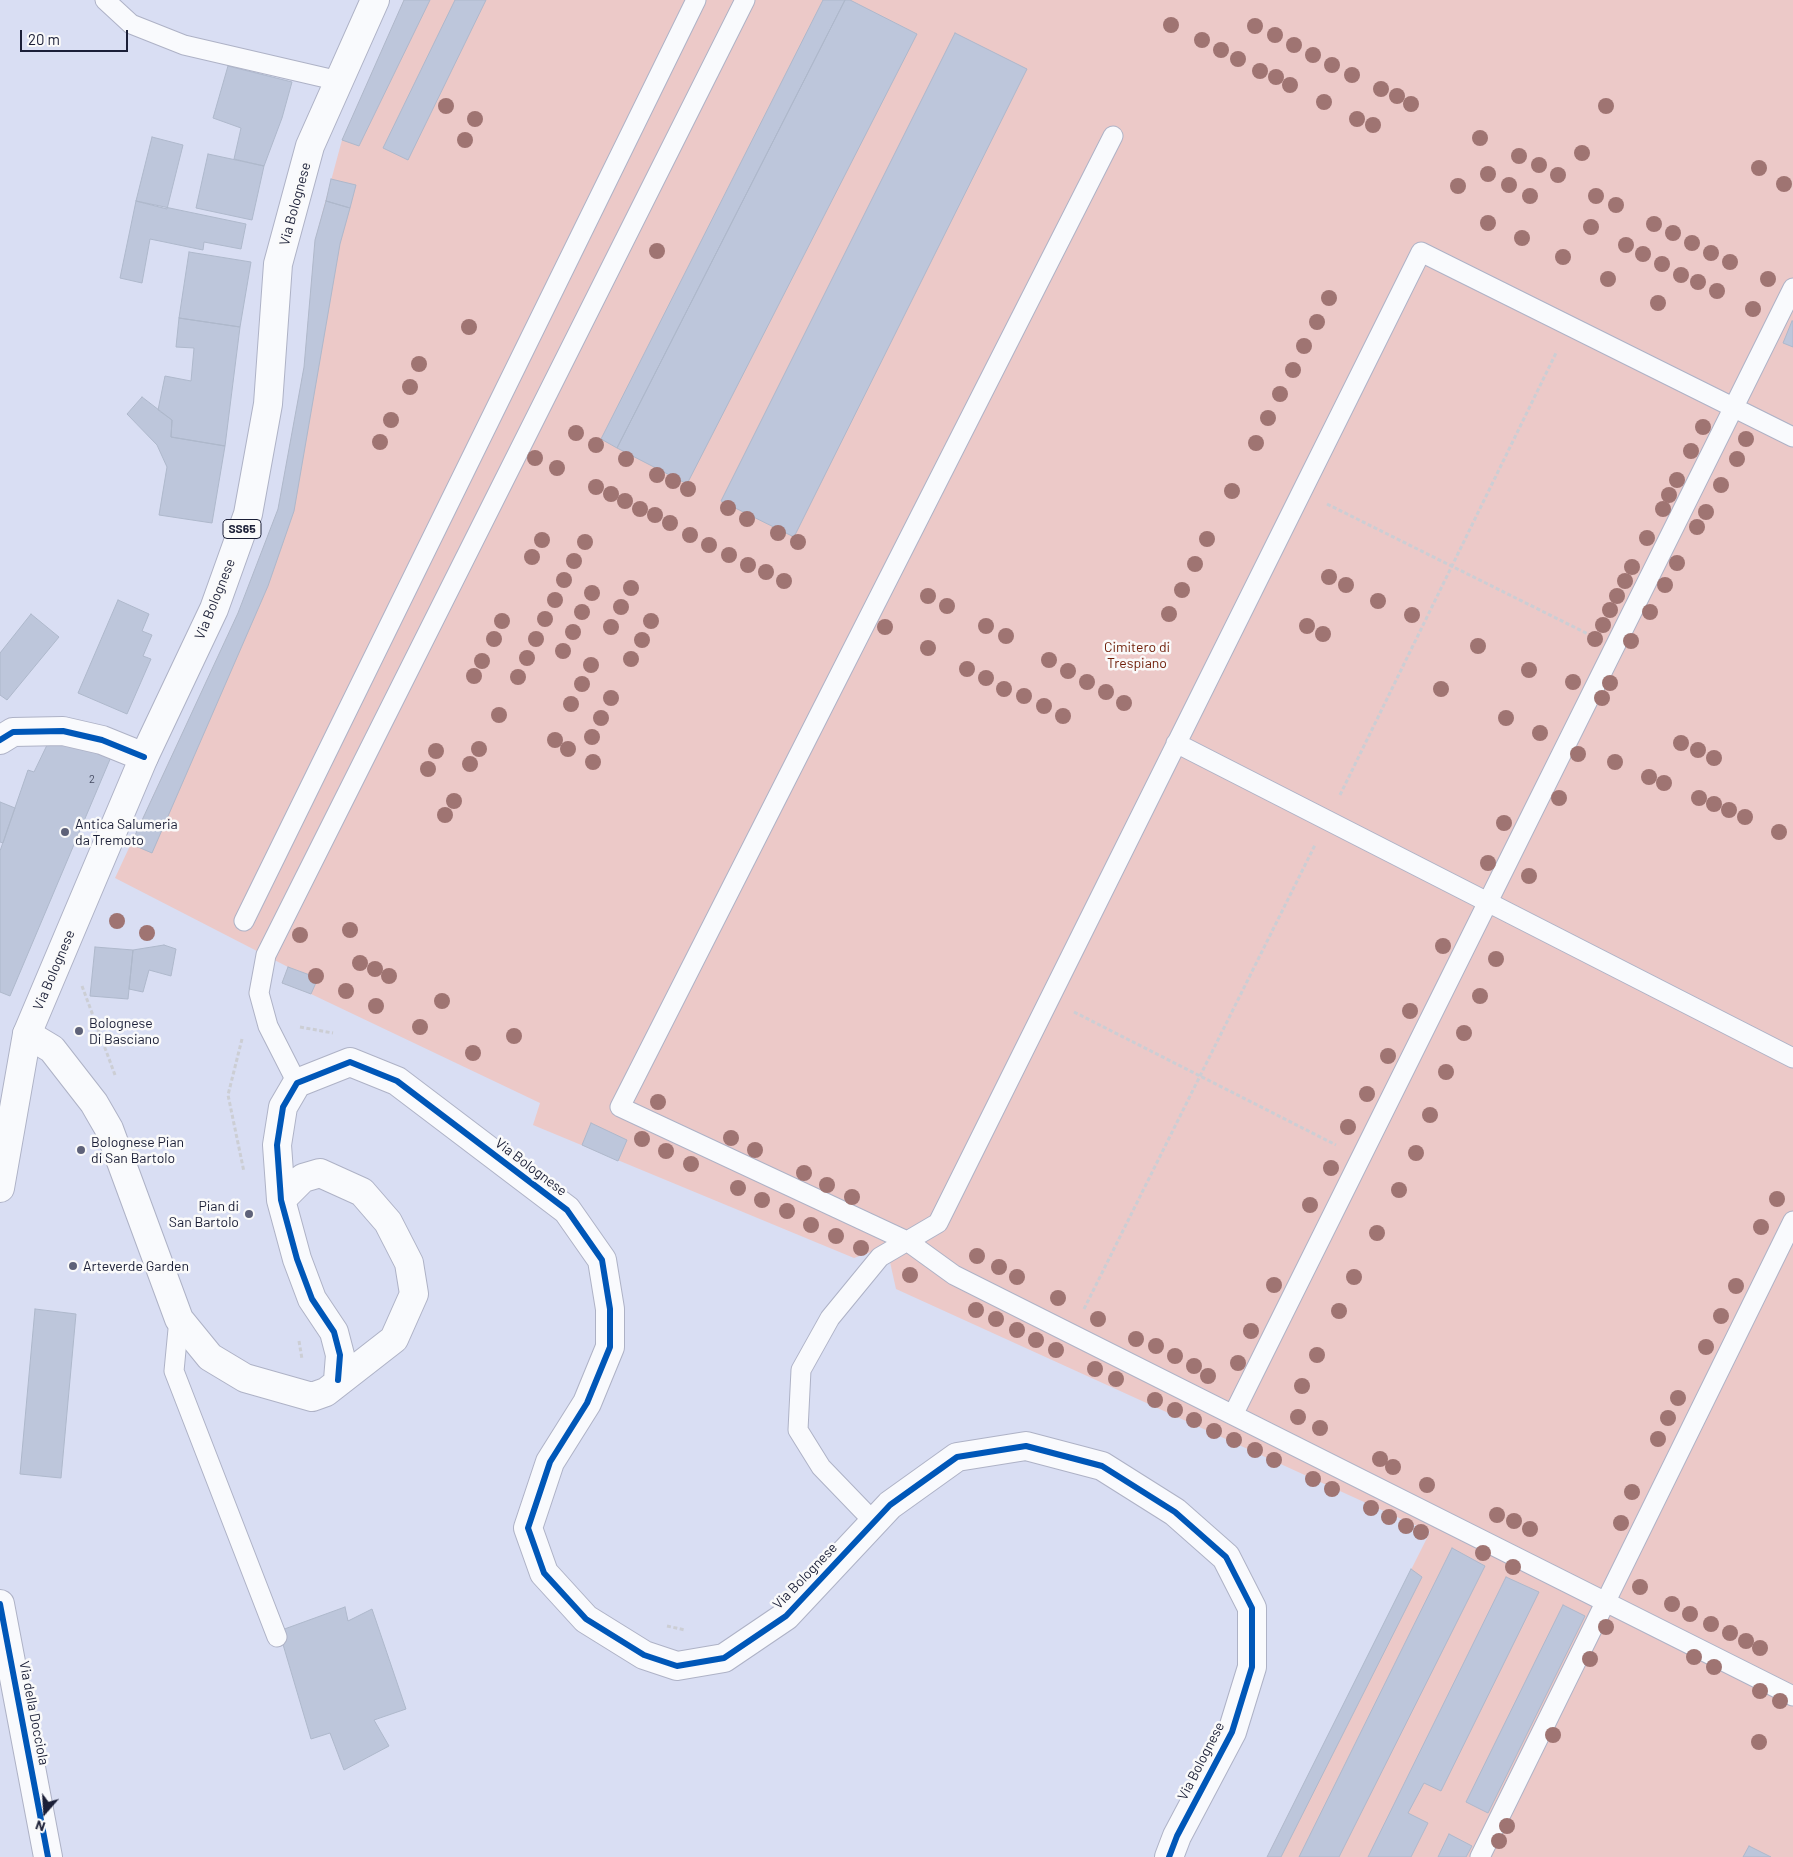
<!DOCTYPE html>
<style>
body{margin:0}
#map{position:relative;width:1793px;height:1857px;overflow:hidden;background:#d9def3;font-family:Barlow,sans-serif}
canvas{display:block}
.north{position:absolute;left:20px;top:1787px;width:50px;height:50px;-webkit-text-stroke:4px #fafafa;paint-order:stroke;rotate:199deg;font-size:14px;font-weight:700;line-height:20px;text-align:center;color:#1b1f37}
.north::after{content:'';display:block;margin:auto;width:18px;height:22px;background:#1b1f37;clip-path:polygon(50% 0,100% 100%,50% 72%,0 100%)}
.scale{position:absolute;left:20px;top:30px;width:108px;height:22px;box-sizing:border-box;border:2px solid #1b1f37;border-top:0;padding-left:6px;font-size:15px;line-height:18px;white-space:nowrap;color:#1b1f37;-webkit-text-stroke:4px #fafafa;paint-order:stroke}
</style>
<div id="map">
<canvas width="1793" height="1857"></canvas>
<div class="north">N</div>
<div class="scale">20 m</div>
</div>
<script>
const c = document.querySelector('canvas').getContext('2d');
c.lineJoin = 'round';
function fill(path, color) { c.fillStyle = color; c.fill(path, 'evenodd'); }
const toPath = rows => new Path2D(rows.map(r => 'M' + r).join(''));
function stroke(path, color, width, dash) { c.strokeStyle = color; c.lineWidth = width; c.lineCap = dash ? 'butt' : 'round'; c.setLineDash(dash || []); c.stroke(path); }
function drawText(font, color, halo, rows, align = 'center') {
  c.font = font + ' Barlow,sans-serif'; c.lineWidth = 5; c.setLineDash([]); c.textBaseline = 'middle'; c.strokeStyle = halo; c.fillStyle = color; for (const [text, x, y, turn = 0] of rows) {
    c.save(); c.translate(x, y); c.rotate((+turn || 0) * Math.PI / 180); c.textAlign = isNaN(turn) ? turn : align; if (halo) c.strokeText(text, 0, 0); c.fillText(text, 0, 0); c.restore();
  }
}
const green = toPath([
 [404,0,1793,0,1793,1857,1267,1857,1430,1532,896,1289,890,1262,871,1252,854,1258,533,1125,540,1103,311,994,282,983,288,967,115,878,238,613,278,509,304,367,315,240,342,140]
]);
const building = toPath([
 [404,0,430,0,359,146,342,140,404,0],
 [455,0,486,0,408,160,383,148,455,0],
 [823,0,845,0,617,448,601,439,823,0],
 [845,0,850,0,917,34,687,484,617,448,845,0],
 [955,33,1027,69,794,537,721,501,955,33],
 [228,66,292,82,282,118,264,166,234,159,241,128,213,118,228,66],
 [152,137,183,145,167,209,136,201,152,137],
 [208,154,264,166,252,220,196,208,208,154],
 [331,179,356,185,350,208,326,201,331,179],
 [136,201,246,224,241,249,204,242,203,250,150,239,142,283,120,278,136,201],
 [326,201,350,208,340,244,294,511,268,586,152,853,131,844,238,613,278,509,304,367,315,240,326,201],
 [189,252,251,262,240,327,179,318,189,252],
 [179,318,240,327,225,446,171,437,172,420,158,410,165,376,191,381,194,348,176,347,179,318],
 [1792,321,1793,321,1793,347,1783,343,1792,321],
 [142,397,172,420,171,437,225,446,212,523,159,515,167,467,157,445,127,414,142,397],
 [118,600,149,614,142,631,152,635,143,656,151,659,127,714,78,693,118,600],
 [31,614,59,637,7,700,0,695,0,653,31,614],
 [77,741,111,757,10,996,0,992,0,851,28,770,34,772,47,745,77,741],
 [0,802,15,808,3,843,0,842,0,802],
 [164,945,176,949,171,976,149,970,143,992,129,989,133,950,164,945],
 [95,947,133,950,128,999,90,996,95,947],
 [288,967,318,978,311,994,282,983,288,967],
 [591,1123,627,1140,618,1161,582,1145,591,1123],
 [35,1309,76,1314,61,1478,20,1474,35,1309],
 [1452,1548,1485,1566,1339,1857,1299,1857,1452,1548],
 [1411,1569,1422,1577,1281,1857,1267,1857,1411,1569],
 [1506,1577,1539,1592,1441,1791,1424,1783,1408,1813,1428,1823,1411,1857,1368,1857,1506,1577],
 [1563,1605,1585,1616,1488,1813,1466,1802,1563,1605],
 [345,1607,348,1621,372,1609,406,1709,374,1720,389,1746,344,1770,330,1733,311,1739,279,1631,345,1607],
 [1449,1834,1472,1846,1466,1857,1438,1857,1449,1834],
 [1749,1846,1771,1857,1743,1857,1749,1846]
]);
const path = toPath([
 [1327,504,1590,635],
 [1340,795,1557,351],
 [82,986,115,1075],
 [1074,1012,1336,1145],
 [300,1027,333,1033],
 [242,1039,228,1095,244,1172],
 [1084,1309,1315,845],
 [299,1341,302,1359],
 [667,1626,685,1630]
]);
const lane = toPath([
 [105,0,131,24,184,45,339,81],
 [1113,136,620,1107,907,1241,954,1275,1793,1696],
 [1176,743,1793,1058],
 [244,921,696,0],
 [297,1083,268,1026,259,993,266,955,745,0],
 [179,1319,174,1371,277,1637],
 [1233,1415,1793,288],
 [874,1522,821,1467,798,1430,801,1370,830,1318,880,1257,938,1223,1421,252,1793,437],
 [1480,1857,1793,1221]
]);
const street = toPath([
 [0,740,13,732,63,731,102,740,144,757],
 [27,1034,52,1049,94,1103,109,1129,179,1319,210,1357,245,1378,312,1397,326,1392,394,1339,414,1294,409,1263,388,1222,362,1192,320,1173,303,1178,281,1200],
 [338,1380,340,1355,334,1332,312,1299,297,1259,281,1200,277,1145,283,1107,297,1083,350,1062,397,1081,567,1210,602,1260,610,1309,610,1347,587,1403,550,1462,528,1528,544,1573,586,1619,644,1655,677,1666,724,1658,786,1616,890,1505,957,1457,1026,1446,1102,1466,1175,1512,1226,1557,1252,1608,1252,1667,1232,1732,1177,1836,1169,1857]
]);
const secondary = toPath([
 [0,1604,48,1857]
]);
const primary = toPath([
 [0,1188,27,1034,144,757,214,609,248,514,268,404,278,264,310,146,375,0]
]);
const cycleway = toPath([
 [0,740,13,732,63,731,102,740,144,757],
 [338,1380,340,1355,334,1332,312,1299,297,1259,281,1200,277,1145,283,1107,297,1083,350,1062,397,1081,567,1210,602,1260,610,1309,610,1347,587,1403,550,1462,528,1528,544,1573,586,1619,644,1655,677,1666,724,1658,786,1616,890,1505,957,1457,1026,1446,1102,1466,1175,1512,1226,1557,1252,1608,1252,1667,1232,1732,1177,1836,1169,1857],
 [0,1604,48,1857]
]);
const trees = [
 [1171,25],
 [1255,26],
 [1275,35],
 [1202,40],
 [1294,45],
 [1221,50],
 [1313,55],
 [1238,59],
 [1332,65],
 [1260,71],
 [1352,75],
 [1276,77],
 [1290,85],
 [1381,89],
 [1397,96],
 [1324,102],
 [1411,104],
 [446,106],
 [1606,106],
 [475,119],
 [1357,119],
 [1373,125],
 [1480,138],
 [465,140],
 [1582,153],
 [1519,156],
 [1539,165],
 [1759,168],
 [1488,174],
 [1558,175],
 [1784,184],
 [1509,185],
 [1458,186],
 [1530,196],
 [1596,196],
 [1616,205],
 [1488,223],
 [1654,224],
 [1591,227],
 [1673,233],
 [1522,238],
 [1692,243],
 [1626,245],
 [657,251],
 [1711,253],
 [1643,254],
 [1563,257],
 [1730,262],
 [1662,264],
 [1681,275],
 [1608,279],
 [1768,279],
 [1698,282],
 [1717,291],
 [1329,298],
 [1658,303],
 [1753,309],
 [1317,322],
 [469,327],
 [1304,346],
 [419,364],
 [1293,370],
 [410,387],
 [1280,394],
 [1268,418],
 [391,420],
 [1703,427],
 [576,433],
 [1746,439],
 [380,442],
 [1256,443],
 [596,445],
 [1691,451],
 [535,458],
 [626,459],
 [1737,459],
 [557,468],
 [657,475],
 [1677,480],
 [673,481],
 [1721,485],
 [596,487],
 [688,489],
 [1232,491],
 [611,494],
 [1669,495],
 [625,501],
 [728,508],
 [640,509],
 [1663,509],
 [1706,512],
 [655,515],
 [747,519],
 [670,523],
 [1697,527],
 [778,533],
 [690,535],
 [1647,538],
 [1207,539],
 [542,540],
 [585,542],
 [798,542],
 [709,545],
 [729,555],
 [532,557],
 [574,561],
 [1677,563],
 [1195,564],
 [748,565],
 [1632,567],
 [766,572],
 [1329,577],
 [564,580],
 [784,581],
 [1625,581],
 [1346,585],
 [1665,585],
 [631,588],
 [1182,590],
 [592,593],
 [928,596],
 [1617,596],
 [555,600],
 [1378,601],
 [947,606],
 [621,607],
 [1610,610],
 [582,612],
 [1650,612],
 [1169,614],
 [1412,615],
 [545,619],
 [502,621],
 [651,621],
 [1603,625],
 [986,626],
 [1307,626],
 [611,627],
 [885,627],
 [573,632],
 [1323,634],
 [1006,636],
 [494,639],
 [536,639],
 [1595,639],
 [642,640],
 [1631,641],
 [1478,646],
 [928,648],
 [563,651],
 [527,658],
 [631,659],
 [1049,660],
 [482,661],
 [591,665],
 [967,669],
 [1529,670],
 [1068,671],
 [474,676],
 [518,677],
 [986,678],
 [1087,682],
 [1573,682],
 [1610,683],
 [582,684],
 [1004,689],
 [1441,689],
 [1106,692],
 [1024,696],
 [611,698],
 [1602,698],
 [1124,703],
 [571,704],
 [1044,706],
 [499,715],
 [1063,716],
 [601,718],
 [1506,718],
 [1540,733],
 [592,737],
 [555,740],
 [1681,743],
 [479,749],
 [568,749],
 [1698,750],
 [436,751],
 [1578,754],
 [1714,758],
 [593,762],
 [1615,762],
 [470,764],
 [428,769],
 [1649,777],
 [1664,783],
 [1559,798],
 [1699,798],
 [454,801],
 [1714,804],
 [1729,810],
 [445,815],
 [1745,817],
 [1504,823],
 [1779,832],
 [1488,863],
 [1529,876],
 [117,921],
 [350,930],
 [147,933],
 [300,935],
 [1443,946],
 [1496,959],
 [360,963],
 [375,969],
 [316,976],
 [389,976],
 [346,991],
 [1480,996],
 [442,1001],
 [376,1006],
 [1410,1011],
 [420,1027],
 [1464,1033],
 [514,1036],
 [473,1053],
 [1388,1056],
 [1446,1072],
 [1367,1094],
 [658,1102],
 [1430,1115],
 [1348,1127],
 [731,1138],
 [642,1139],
 [755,1150],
 [666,1151],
 [1416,1153],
 [691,1164],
 [1331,1168],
 [804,1173],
 [827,1185],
 [738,1188],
 [1399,1190],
 [852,1197],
 [1777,1199],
 [762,1200],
 [1310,1205],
 [787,1211],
 [811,1225],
 [1761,1227],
 [1377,1233],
 [836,1236],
 [861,1248],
 [977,1256],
 [999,1267],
 [910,1275],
 [1017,1277],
 [1354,1277],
 [1274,1285],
 [1736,1286],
 [1058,1298],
 [976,1310],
 [1339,1311],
 [1721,1316],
 [996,1319],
 [1098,1319],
 [1017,1330],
 [1251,1331],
 [1136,1339],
 [1036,1340],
 [1156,1346],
 [1706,1347],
 [1056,1350],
 [1317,1355],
 [1175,1356],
 [1238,1363],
 [1194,1366],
 [1095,1369],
 [1208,1376],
 [1116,1379],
 [1302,1386],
 [1678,1398],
 [1155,1400],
 [1175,1410],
 [1298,1417],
 [1668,1418],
 [1194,1420],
 [1320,1428],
 [1214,1431],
 [1658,1439],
 [1234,1440],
 [1255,1450],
 [1380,1459],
 [1274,1460],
 [1393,1467],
 [1313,1479],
 [1427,1485],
 [1332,1489],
 [1632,1492],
 [1371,1508],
 [1497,1515],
 [1389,1517],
 [1514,1521],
 [1621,1523],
 [1406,1526],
 [1530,1529],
 [1421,1532],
 [1483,1553],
 [1513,1567],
 [1640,1587],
 [1672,1604],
 [1690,1614],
 [1711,1624],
 [1606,1627],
 [1730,1633],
 [1746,1641],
 [1760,1648],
 [1694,1657],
 [1590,1659],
 [1714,1667],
 [1760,1691],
 [1780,1701],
 [1553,1735],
 [1759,1742],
 [1507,1826],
 [1499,1841]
];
const markers = [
 [65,832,5,"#5e6279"],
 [79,1031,5,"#5e6279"],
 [81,1150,5,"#5e6279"],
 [249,1214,5,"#5e6279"],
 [73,1266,5,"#5e6279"]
];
const numberNames = [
 ["2",92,779]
];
const shields = [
 [242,529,38]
];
const shieldNames = [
 ["SS65",242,529]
];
const streetNames = [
 ["Via Bolognese",295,204,-75],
 ["Via Bolognese",215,599,-68],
 ["Via Bolognese",54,970,-67],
 ["Via Bolognese",531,1167,37],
 ["Via Bolognese",805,1576,-46],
 ["Via della Docciola",34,1713,79],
 ["Via Bolognese",1201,1761,-63]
];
const parkNames = [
 ["Cimitero di",1137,647],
 ["Trespiano",1137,663]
];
const poiNames = [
 ["Antica Salumeria",75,824],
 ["da Tremoto",75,840],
 ["Bolognese",89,1023],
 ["Di Basciano",89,1039],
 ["Bolognese Pian",91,1142],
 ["di San Bartolo",91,1158],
 ["Pian di",239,1206,"right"],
 ["San Bartolo",239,1222,"right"],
 ["Arteverde Garden",83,1266]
];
fill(green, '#ecc9c8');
fill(building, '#bdc6db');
stroke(building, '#aeb8cb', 1);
stroke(lane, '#aeb2c6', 21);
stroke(street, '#aeb2c6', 30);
stroke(secondary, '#aeb2c6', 30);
stroke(primary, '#aeb2c6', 30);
stroke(path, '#ccced4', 3, [4, 2.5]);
stroke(lane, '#f9fafd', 19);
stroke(street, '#f9fafd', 28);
stroke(secondary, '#f9fafd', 28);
stroke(primary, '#f9fafd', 28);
stroke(cycleway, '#0057b8', 6);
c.fillStyle = '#9f7472';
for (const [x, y] of trees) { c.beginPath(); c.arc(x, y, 8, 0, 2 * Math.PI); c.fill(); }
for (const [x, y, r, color] of markers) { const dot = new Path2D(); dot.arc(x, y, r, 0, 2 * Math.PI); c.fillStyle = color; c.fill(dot); stroke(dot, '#fafafa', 2); }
drawText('11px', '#464c62', null, numberNames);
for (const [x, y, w] of shields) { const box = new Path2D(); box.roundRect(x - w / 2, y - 9.5, w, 19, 4); c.fillStyle = '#fafafa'; c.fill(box); stroke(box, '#1b1f37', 1); }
drawText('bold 12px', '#1b1f37', null, shieldNames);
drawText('14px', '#1b1f37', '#fafafa', streetNames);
drawText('14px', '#6f1e08', '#fafafa', parkNames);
drawText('14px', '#1b1f37', '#fafafa', poiNames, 'left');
</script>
